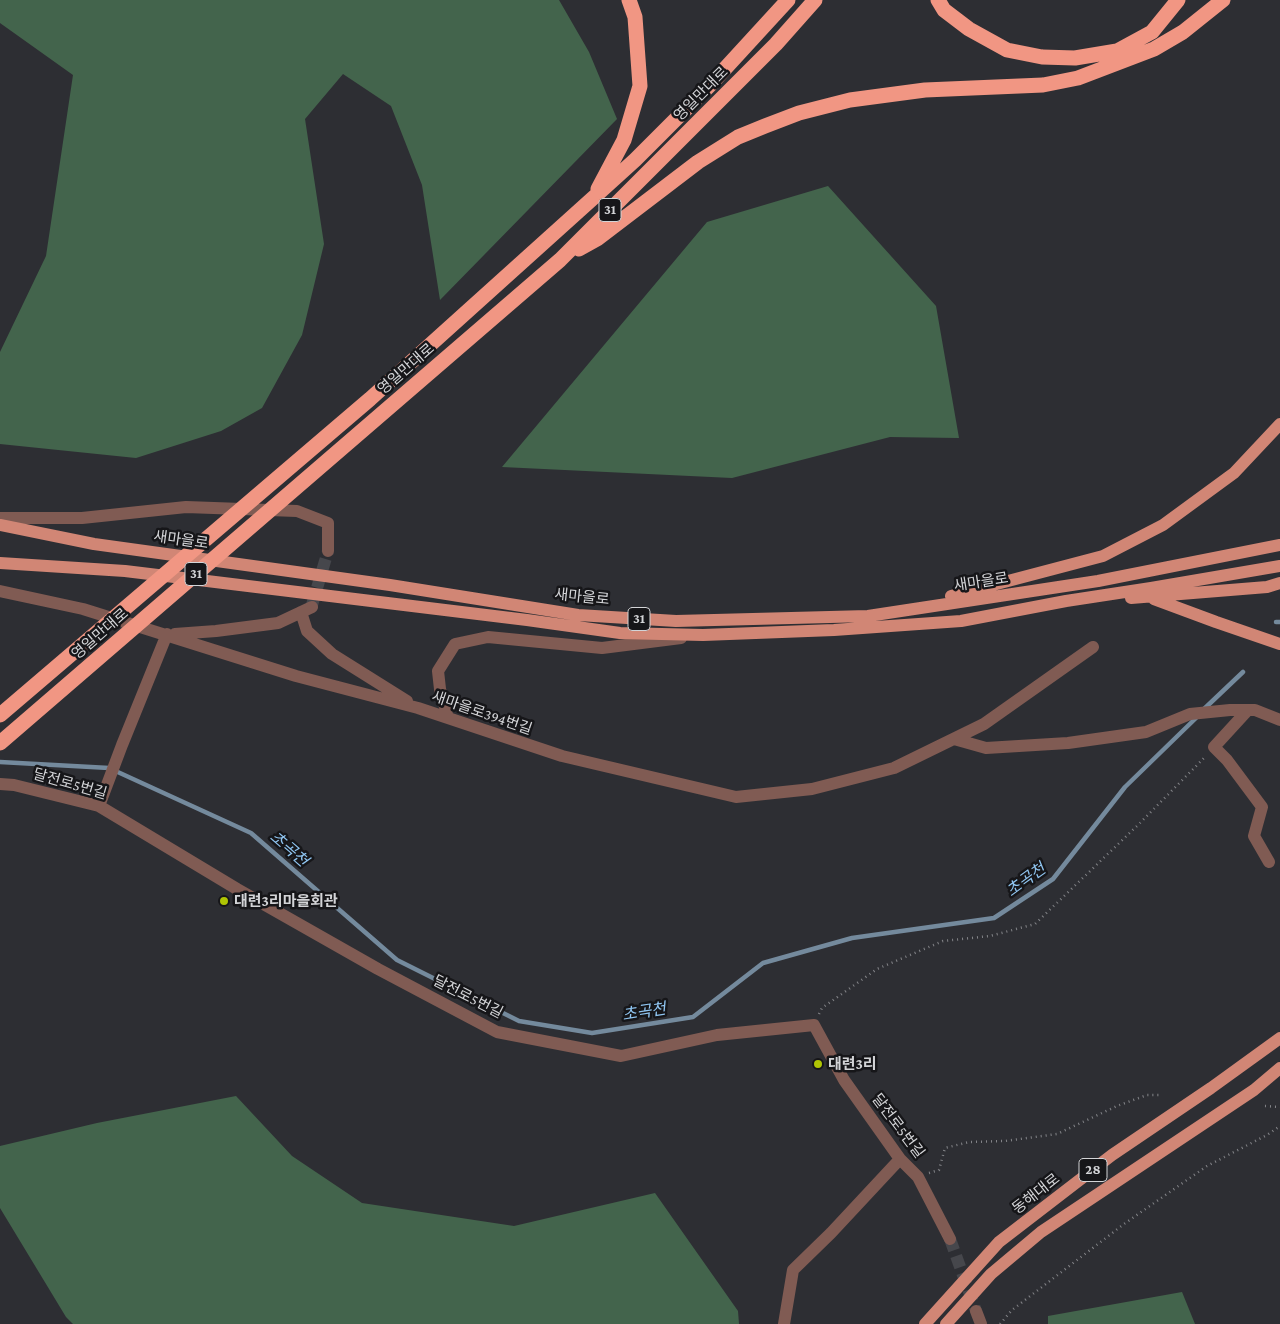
<!DOCTYPE html>
<meta charset="utf-8">
<style>
body{margin:0}
canvas{display:block;background:#2d2e33}
</style>
<canvas width="1280" height="1324"></canvas>
<script>
const c = document.querySelector('canvas').getContext('2d');
c.lineJoin = 'round';
function fill(path, color) { c.fillStyle = color; c.fill(path, 'evenodd'); }
const toPath = rows => new Path2D(rows.map(r => 'M' + r).join(''));
function stroke(path, color, width, dash) { c.strokeStyle = color; c.lineWidth = width; c.lineCap = dash ? 'butt' : 'round'; c.setLineDash(dash || []); c.stroke(path); }
function drawText(font, color, halo, rows, align = 'center') {
  c.font = font + ' "Crimson Pro","Noto Sans KR",serif'; c.lineWidth = 5; c.setLineDash([]); c.textBaseline = 'middle'; c.strokeStyle = halo; c.fillStyle = color; for (const [text, x, y, turn = 0] of rows) {
    c.save(); c.translate(x, y); c.rotate((+turn || 0) * Math.PI / 180); c.textAlign = isNaN(turn) ? turn : align; if (halo) c.strokeText(text, 0, 0); c.fillText(text, 0, 0); c.restore();
  }
}
const forest = toPath([
 [0,0,559,0,589,52,617,119,440,300,422,185,391,106,343,74,305,119,324,244,302,335,262,408,221,431,136,458,0,444,0,352,46,256,73,75,0,23],
 [828,186,936,306,959,438,890,437,732,478,502,467,707,222],
 [236,1096,292,1156,362,1203,514,1226,655,1193,738,1311,739,1324,73,1324,66,1317,0,1208,0,1146,97,1123],
 [1182,1292,1195,1324,1048,1324,1048,1316]
]);
const stream = toPath([
 [1276,622,1280,622],
 [1204,709,1243,672],
 [0,762,109,768,251,833,397,960,519,1021,592,1033,693,1017,763,963,852,938,994,918,1053,879,1125,787,1197,717]
]);
const minorTunnel = toPath([
 [312,605,328,551],
 [950,1239,976,1311]
]);
const path = toPath([
 [819,1014,822,1008,877,969,943,941,990,936,1035,924,1139,824,1205,757],
 [1265,1106,1280,1107],
 [929,1173,939,1170,945,1148,969,1142,1005,1141,1057,1134,1117,1106,1147,1095,1161,1095],
 [1000,1324,1012,1310,1124,1224,1207,1166,1267,1135,1280,1126]
]);
const minor = toPath([
 [0,518,82,518,186,507,297,511,328,523,328,551],
 [0,591,83,609,296,676,418,708,562,756,736,797,812,789,894,768,984,724,1093,647],
 [301,612,307,631,332,654,407,701],
 [175,634,216,631,278,623,312,607],
 [1247,711,1214,747,1227,760,1262,807,1254,836,1269,862],
 [448,718,440,689,438,671,455,644,488,637,602,648,681,638],
 [954,739,986,748,1068,743,1146,732,1190,714,1230,710,1255,710,1280,720],
 [0,784,14,785,99,806,237,889,378,969,497,1032,621,1056,717,1035,814,1025,844,1080,900,1159,918,1177,950,1239],
 [99,806,122,745,167,634],
 [976,1311,981,1324],
 [784,1324,793,1270,831,1233,900,1159]
]);
const major = toPath([
 [0,525,94,544,390,585,578,615,676,621,868,616,1098,581,1280,545],
 [0,563,125,571,527,620,620,633,703,635,834,630,961,621,1066,601,1151,588,1280,566],
 [951,596,1103,556,1163,525,1234,473,1280,424],
 [1131,598,1267,587,1280,583],
 [1154,599,1216,622,1280,644],
 [925,1324,999,1242,1112,1155,1211,1088,1280,1038],
 [946,1324,991,1274,1041,1232,1254,1090,1280,1068]
]);
const highway = toPath([
 [938,0,944,10,969,29,1007,50,1042,57,1075,58,1117,51,1152,32,1178,0],
 [598,189,624,140,640,86,635,17,629,0],
 [579,249,597,239,698,162,738,137,765,126,799,113,850,100,925,90,1043,85,1078,78,1154,49,1183,32,1223,0],
 [0,715,370,399,592,199,635,160,710,85,788,0],
 [0,743,560,260,776,44,815,0]
]);
const markers = [
 [224,901,5,"#afc504"],
 [818,1064,5,"#afc504"]
];
const shields = [
 [610,210,22],
 [196,574,22],
 [639,619,22],
 [1093,1170,28]
];
const shieldNames = [
 ["31",610,210],
 ["31",196,574],
 ["31",639,619],
 ["28",1093,1170]
];
const streetNames = [
 ["영일만대로",701,94,-45],
 ["영일만대로",406,369,-41],
 ["새마을로",181,540,8],
 ["새마을로",981,582,-9],
 ["새마을로",582,597,6],
 ["영일만대로",100,634,-41],
 ["새마을로394번길",482,713,19],
 ["달전로5번길",70,784,16],
 ["달전로5번길",468,997,27],
 ["달전로5번길",898,1126,53],
 ["동해대로",1036,1194,-38]
];
const poiNames = [
 ["대련3리마을회관",234,901],
 ["대련3리",828,1064]
];
const waterNames = [
 ["초곡천",289,849,41],
 ["초곡천",1026,880,-36],
 ["초곡천",644,1012,-9]
];
fill(forest, '#43644c');
stroke(stream, '#748a9d', 4.5);
stroke(minorTunnel, '#46474c', 12, [12, 6]);
stroke(path, '#838488', 2.5, [1, 4]);
stroke(minor, '#805b53', 12);
stroke(major, '#d18675', 12);
stroke(highway, '#f19683', 15);
for (const [x, y, r, color] of markers) { const dot = new Path2D(); dot.arc(x, y, r, 0, 2 * Math.PI); c.fillStyle = color; c.fill(dot); stroke(dot, '#161619', 2); }
for (const [x, y, w] of shields) { const box = new Path2D(); box.roundRect(x - w / 2, y - 11.5, w, 23, 4); c.fillStyle = '#161619'; c.fill(box); stroke(box, '#d3d4d7', 1); }
drawText('bold 14px', '#d3d4d7', null, shieldNames);
drawText('15px', '#d3d4d7', '#161619', streetNames);
drawText('bold 15px', '#d3d4d7', '#161619', poiNames, 'left');
drawText('italic 16px', '#90c6f2', '#161619', waterNames);
</script>
